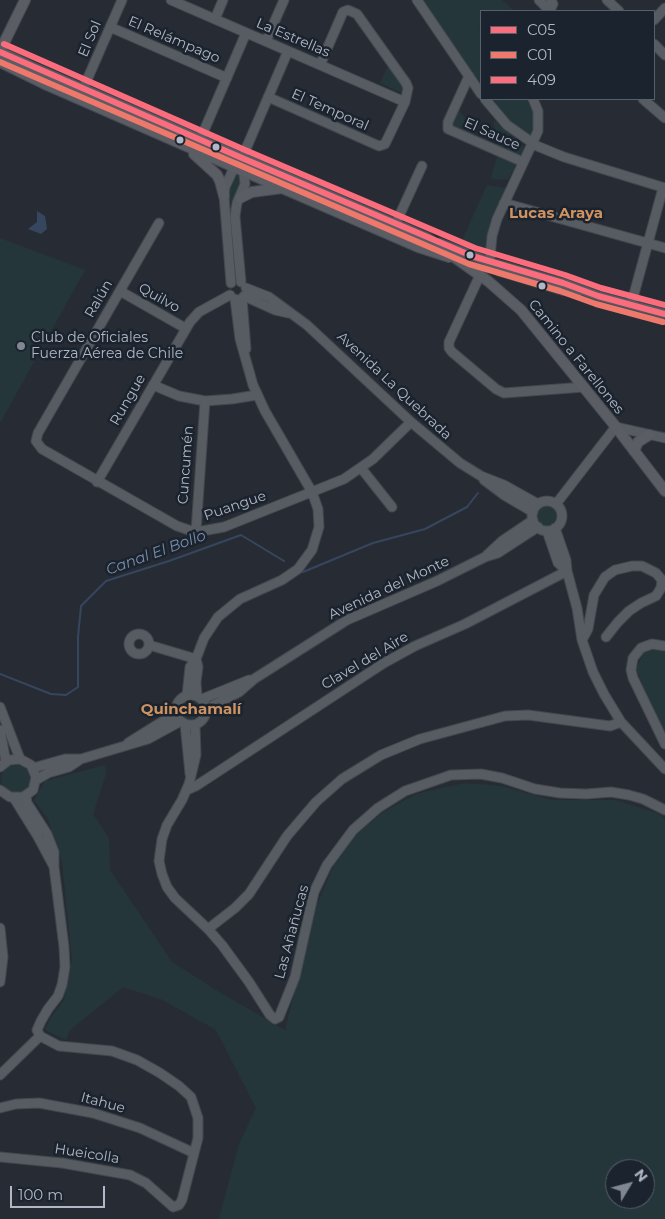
<!DOCTYPE html>
<meta charset="utf-8">
<style>
body{margin:0}
#map{position:relative;width:665px;height:1219px;overflow:hidden;background:#272c34;font-family:Montserrat,sans-serif}
canvas{display:block}
.legend{position:absolute;left:480px;top:10px;width:175px;height:90px;box-sizing:border-box;background:#1b232e;border:1px solid #575f6a;margin:0;padding:6px 9px;list-style:none;font-size:15px;color:#b1b8c5}
.legend li{display:flex;align-items:center;gap:10px;height:25px}
.legend b{width:25px;border:1px solid #575f6a}
.north{position:absolute;left:605px;top:1159px;width:50px;height:50px;box-sizing:border-box;background:#1b232e;border:1px solid #575f6a;border-radius:50%;rotate:53deg;font-size:14px;font-weight:700;line-height:20px;text-align:center;color:#b1b8c5}
.north::after{content:'';display:block;margin:auto;width:18px;height:22px;background:#818792;clip-path:polygon(50% 0,100% 100%,50% 72%,0 100%)}
.scale{position:absolute;left:10px;top:1186px;width:95px;height:22px;box-sizing:border-box;border:2px solid #b1b8c5;border-top:0;padding-left:6px;font-size:15px;line-height:18px;white-space:nowrap;color:#b1b8c5;-webkit-text-stroke:4px #1b232e;paint-order:stroke}
</style>
<div id="map">
<canvas width="665" height="1219"></canvas>
<ul class="legend">
<li><b style="height:6px;background:#fb6d7d"></b>C05</li>
<li><b style="height:6px;background:#ef786c"></b>C01</li>
<li><b style="height:6px;background:#fb6d7d"></b>409</li>
</ul>
<div class="north">N</div>
<div class="scale">100 m</div>
</div>
<script>
const c = document.querySelector('canvas').getContext('2d');
c.lineJoin = 'round';
function fill(path, color) { c.fillStyle = color; c.fill(path, 'evenodd'); }
const toPath = rows => new Path2D(rows.map(r => 'M' + r).join(''));
function stroke(path, color, width, dash) { c.strokeStyle = color; c.lineWidth = width; c.lineCap = dash ? 'butt' : 'round'; c.setLineDash(dash || []); c.stroke(path); }
function drawText(font, color, halo, rows, align = 'center') {
  c.font = font + ' Montserrat,sans-serif'; c.lineWidth = 5; c.setLineDash([]); c.textBaseline = 'middle'; c.strokeStyle = halo; c.fillStyle = color; for (const [text, x, y, turn = 0] of rows) {
    c.save(); c.translate(x, y); c.rotate((+turn || 0) * Math.PI / 180); c.textAlign = isNaN(turn) ? turn : align; if (halo) c.strokeText(text, 0, 0); c.fillText(text, 0, 0); c.restore();
  }
}
const green = toPath([
 [423,0,502,0,513,10,510,11,481,11,481,27,479,28,481,32,481,85],
 [389,64,403,85,402,93,380,83],
 [491,99,529,99,535,115,535,127,532,134,530,136,525,134,502,115],
 [458,109,468,121,478,139,454,126,452,122],
 [493,119,524,147,520,157,497,149],
 [497,157,517,165,508,179,496,180,491,178],
 [238,175,241,177,242,181,235,199,228,204,229,183,235,176],
 [487,185,506,188,493,217,487,255,460,245],
 [0,238,85,270,0,423],
 '536 516a11 11 0 1 1 22 0a11 11 0 1 1-22 0Z',
 [658,648,665,652,665,737,636,669,644,652],
 '179 710a11 11 0 1 1 22 0a11 11 0 1 1-22 0Z',
 '1 778a15 15 0 1 1 30 0a15 15 0 1 1-30 0Z',
 [105,765,106,774,93,814,109,838,110,870,172,962,224,995,285,1030,315,910,335,862,356,835,382,813,416,794,464,783,501,786,552,800,615,800,659,814,665,819,665,1219,219,1219,239,1144,256,1108,216,1030,163,1000,123,987,70,1030,66,1040,45,1030,50,1019,64,1000,72,960,62,861,48,819,34,800,45,781],
 [615,1169,645,1169,645,1199,615,1199]
]);
const water = toPath([
 [37,211,45,216,47,229,41,234,28,229,37,222]
]);
const stream = toPath([
 [303,572,373,543,425,529,467,507,478,493],
 [0,674,51,694,66,695,78,687,78,637,81,606,106,581,169,561,241,535,284,561]
]);
const minor = toPath([
 [171,0,405,102],
 [417,0,481,94],
 [539,0,550,11],
 [607,0,619,11],
 [550,10,553,4,551,0],
 [215,19,223,0],
 [654,20,665,8],
 [110,27,227,78],
 [266,41,284,0],
 [654,44,665,55],
 [469,76,448,122,448,129,523,162],
 [83,89,122,0],
 [268,97,379,146,385,144,405,102,408,88,406,83,357,14,348,10,343,12,320,65],
 [485,99,507,125,537,146,564,157,665,188],
 [643,99,665,118],
 [200,140,246,33],
 [504,203,665,248],
 [159,223,38,433,36,441,42,449,177,526,189,530,202,531,224,527,344,479,373,459,411,422],
 [395,225,422,166],
 [439,243,489,262,563,283,598,296,665,314],
 [487,267,490,258,492,236,497,219,538,131,538,111,533,99],
 [499,271,562,290,578,293],
 [480,275,449,342,449,348,452,352,496,389,504,393,584,387],
 [241,282,235,216,237,203,245,184,243,166],
 [231,283,224,196,225,187,232,172,242,158,288,51],
 [246,288,269,297,307,325,411,422,460,463,481,476,504,485,538,504],
 [120,291,185,328],
 [244,296,275,310,288,313],
 [242,298,246,349],
 [631,305,663,188],
 [153,385,179,396,205,401,232,399,257,395],
 [361,468,392,507],
 [484,480,504,495,533,512],
 [97,482,190,322,199,312,230,295],
 '532 516a15 15 0 1 1 30 0a15 15 0 1 1-30 0Z',
 [556,504,614,429,616,427,665,438],
 [555,528,566,560,567,571,577,608,582,640,593,672,604,694,621,722,665,769],
 [196,531,205,401],
 [547,531,558,563,567,571],
 [487,555,502,541,533,520],
 '129 644a10 10 0 1 1 20 0a10 10 0 1 1-20 0Z',
 [582,640,588,629,594,595,605,577,615,570,632,566,642,566,656,573,662,580,661,588,656,596,641,603,629,611,618,622,606,637],
 [149,645,196,659],
 [665,646,652,644,641,648,633,658,631,670,633,678,665,744],
 [196,659,198,667,196,682,197,696],
 '176 710a15 15 0 1 1 30 0a15 15 0 1 1-30 0Z',
 [187,695,190,667,196,659,204,638,218,617,240,599,282,580,298,569,312,550,319,527,318,509,312,492,265,411,253,385,240,339,235,299],
 [202,699,249,680],
 [0,707,20,759],
 [206,709,239,692,254,679,347,620,437,581,485,557,498,553,538,527],
 [185,724,190,774],
 [195,725,196,755,189,784,182,800,167,825,162,839,159,861,162,874,167,887,175,898,208,929,222,945,249,982,270,1015,275,1019,279,1017,295,977,314,892,327,865,353,830,378,808,405,791,451,775,481,774,502,778,535,789,560,793,586,794,611,792,629,795,643,799,665,810],
 [0,730,6,762],
 [128,743,176,713],
 [0,767,9,760,20,759,31,765,36,777,33,790,23,797,10,797,0,790],
 [33,768,65,759,81,759],
 [36,780,48,773,69,767,81,759,148,739,181,721],
 [187,790,196,786,384,663,415,646,465,624,567,571],
 [14,798,37,835,54,867],
 [0,928,3,957,0,982],
 [208,929,235,908,249,894,287,836,316,802,342,779,381,755,420,739,505,716,528,715,610,726,621,722],
 [0,1075,40,1036],
 [0,1108,16,1104,39,1103,93,1113,140,1128,194,1153],
 [0,1157,62,1163,130,1175,146,1183,173,1207,179,1205,182,1200,198,1138,198,1118,191,1097,179,1086,160,1073,137,1060,112,1051,59,1046,40,1036,37,1030,41,1021,48,1009,58,996,62,985,65,967,64,947,54,867,54,852,47,834,27,803,26,796]
]);
const major = toPath([
 [0,51,25,0],
 [0,52,32,67,427,238,488,281,521,310,616,427,665,491],
 [0,62,47,85,282,188,418,247,449,257],
 [194,154,217,175,220,181,224,196],
 [240,198,252,192,282,188],
 [634,451,638,442,649,435]
]);
const bus1 = toPath([
 [0,52,242,158,472,256,563,283,598,296,665,314]
]);
const bus2 = toPath([
 [0,62,469,264,560,291,596,304,663,322]
]);
const bus3 = toPath([
 [4,44,245,150,475,248,565,275,601,288,665,305]
]);
const markers = [
 [180,140,4.5,"#b1b8c5"],
 [216,147,4.5,"#b1b8c5"],
 [470,255,4.5,"#b1b8c5"],
 [542,286,4.5,"#b1b8c5"],
 [21,346,5,"#818792"]
];
const streetNames = [
 ["La Estrellas",293,38,23],
 ["El Sol",90,39,-67],
 ["El Relámpago",174,40,23],
 ["El Temporal",330,110,24],
 ["El Sauce",492,134,24],
 ["Quilvo",159,298,29],
 ["Ralún",99,299,-60],
 ["Camino a Farellones",576,357,51],
 ["Avenida La Quebrada",394,386,43],
 ["Rungue",128,400,-60],
 ["Cuncumén",186,465,-86],
 ["Puangue",235,506,-19],
 ["Avenida del Monte",389,588,-25],
 ["Clavel del Aire",365,661,-31],
 ["Las Añañucas",292,932,-75],
 ["Itahue",103,1103,15],
 ["Hueicolla",87,1154,9]
];
const poiNames = [
 ["Club de Oficiales",31,338],
 ["Fuerza Aérea de Chile",31,354]
];
const neighbourhoodNames = [
 ["Lucas Araya",556,214],
 ["Quinchamalí",191,710]
];
const waterNames = [
 ["Canal El Bollo",156,553,-20]
];
fill(green, '#243639');
fill(water, '#36465e');
stroke(stream, '#36465e', 2);
stroke(minor, '#43474d', 11);
stroke(major, '#454951', 12);
stroke(minor, '#575b62', 9);
stroke(major, '#5a5d64', 10);
stroke(bus1, '#fb6d7d', 6);
stroke(bus2, '#ef786c', 6);
stroke(bus3, '#fb6d7d', 6);
for (const [x, y, r, color] of markers) { const dot = new Path2D(); dot.arc(x, y, r, 0, 2 * Math.PI); c.fillStyle = color; c.fill(dot); stroke(dot, '#1b232e', 2); }
drawText('14px', '#b1b8c5', '#1b232e', streetNames);
drawText('14px', '#b1b8c5', '#1b232e', poiNames, 'left');
drawText('bold 15px', '#cf9362', '#1b232e', neighbourhoodNames);
drawText('italic 15px', '#7a8eac', '#1b232e', waterNames);
</script>
